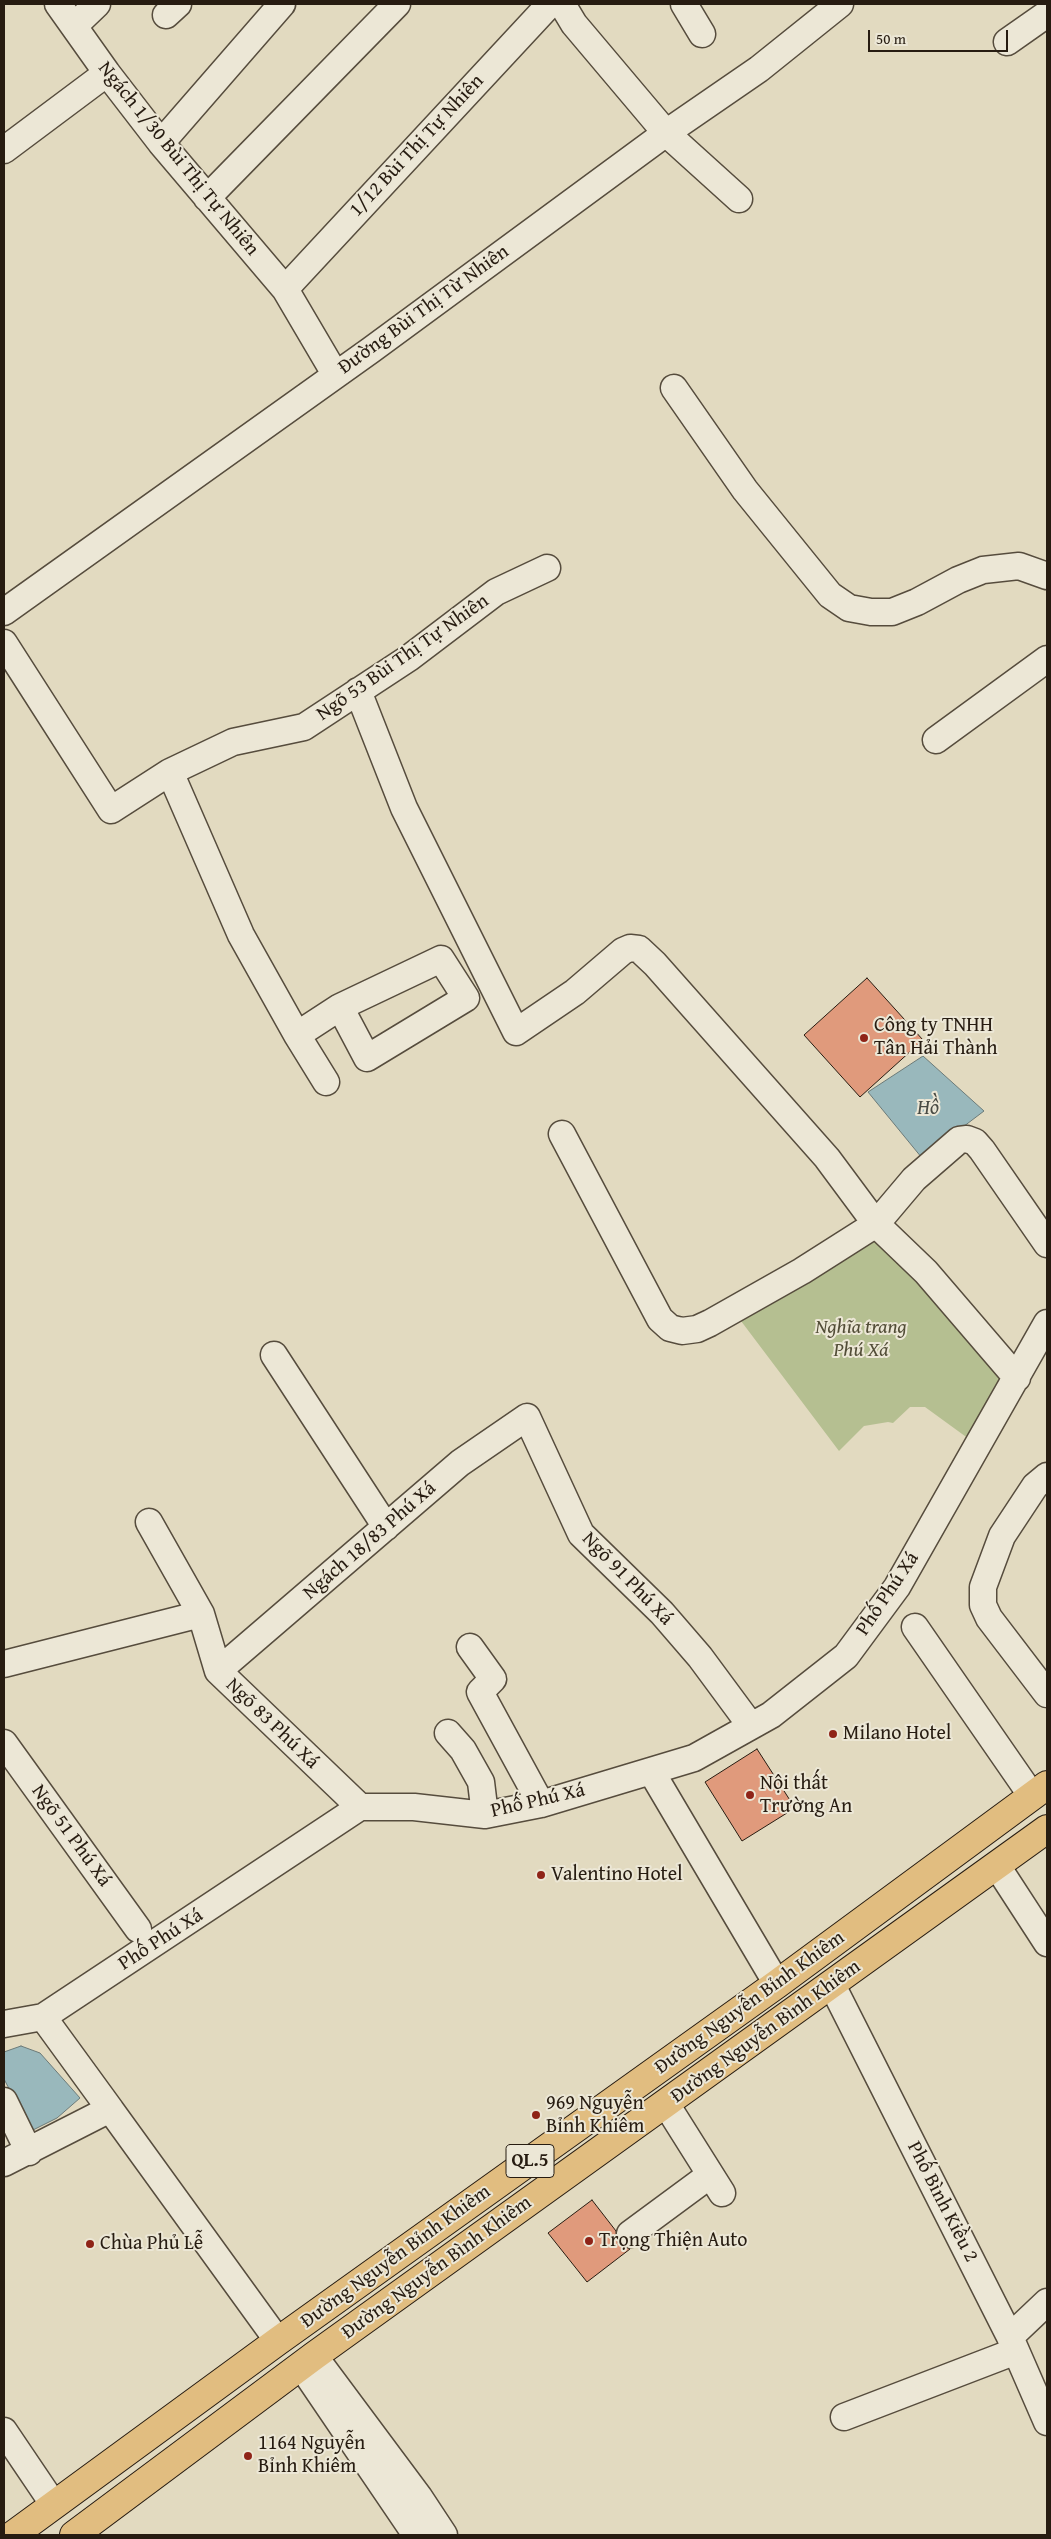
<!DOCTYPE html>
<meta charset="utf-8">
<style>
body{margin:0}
#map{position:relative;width:1051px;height:2539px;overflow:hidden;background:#e2dac0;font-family:"Gentium Book Plus",serif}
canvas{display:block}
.frame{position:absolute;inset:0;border:5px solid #271c11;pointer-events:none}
.scale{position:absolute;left:868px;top:30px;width:140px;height:22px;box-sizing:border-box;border:2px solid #271c11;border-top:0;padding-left:6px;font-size:15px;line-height:18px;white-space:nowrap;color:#271c11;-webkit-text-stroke:4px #ece7d6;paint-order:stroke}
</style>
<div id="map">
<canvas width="1051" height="2539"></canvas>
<div class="frame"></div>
<div class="scale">50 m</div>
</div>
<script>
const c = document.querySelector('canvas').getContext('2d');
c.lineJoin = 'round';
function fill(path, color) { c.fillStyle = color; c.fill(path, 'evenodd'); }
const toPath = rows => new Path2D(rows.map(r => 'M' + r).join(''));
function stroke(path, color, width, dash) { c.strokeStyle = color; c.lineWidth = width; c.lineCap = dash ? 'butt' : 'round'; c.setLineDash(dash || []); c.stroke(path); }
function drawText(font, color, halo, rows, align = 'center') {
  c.font = font + ' "Gentium Book Plus",serif'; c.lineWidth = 4; c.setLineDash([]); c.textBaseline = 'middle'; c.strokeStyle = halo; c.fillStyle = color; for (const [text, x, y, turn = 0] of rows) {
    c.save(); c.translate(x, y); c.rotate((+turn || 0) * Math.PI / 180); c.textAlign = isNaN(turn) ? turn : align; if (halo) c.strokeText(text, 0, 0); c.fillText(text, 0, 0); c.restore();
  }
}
const green = toPath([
 [879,1233,1008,1378,969,1439,925,1407,910,1407,893,1423,888,1422,864,1426,839,1451,738,1317]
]);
const water = toPath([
 [923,1056,984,1111,922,1158,868,1092,923,1056],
 [21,2046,40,2053,80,2098,57,2118,31,2131,4,2079,4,2052,21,2046]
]);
const building = toPath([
 [867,978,923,1040,860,1097,804,1035,867,978],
 [757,1749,795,1808,742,1841,705,1782,757,1749],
 [592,2200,616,2231,618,2243,630,2249,587,2282,548,2233,592,2200]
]);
const minor = toPath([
 [58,4,107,73,161,143,285,289,335,374],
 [562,4,574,24,666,133,739,199],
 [684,4,702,34],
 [166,15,178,4],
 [74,26,97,4],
 [1007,42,1047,14],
 [161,143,282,4],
 [4,150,107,73],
 [207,198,397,4],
 [285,289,550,4],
 [674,388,745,490,830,595,849,608,871,612,892,612,917,602,958,580,983,570,1019,566,1047,576],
 [4,612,371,350,666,133,759,69,840,4],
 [4,643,111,810,170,772,233,742,304,727,409,658,496,592,547,568],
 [358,691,404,808,516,1032,575,992,623,951,630,948,639,949,655,964,827,1158,876,1224,926,1272,1017,1378],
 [936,740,1047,659],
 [170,772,241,935,297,1035,326,1082],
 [297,1035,340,1007,441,959,466,998,367,1058,340,1007],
 [562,1134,660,1319,670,1328,682,1331,697,1329,710,1323,802,1271,876,1224,914,1179,959,1140,967,1139,975,1142,982,1150,1047,1244],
 [274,1355,386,1527],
 [1047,1476,1035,1486,1002,1536,983,1587,983,1605,989,1618,1047,1694],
 [149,1522,201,1614,218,1671,360,1807],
 [915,1627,1032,1796],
 [470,1647,493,1679,480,1692,541,1804],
 [4,1664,201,1614],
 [218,1671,460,1463,527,1417,581,1534,662,1613,700,1657,751,1726],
 [448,1733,463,1750,481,1782,485,1815],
 [4,1743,138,1929],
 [651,1771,777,1984],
 [997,1866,1047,1943],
 [832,1985,1010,2337,1047,2422],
 [4,2024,43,2017],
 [4,2101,29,2152],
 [666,2104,722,2193],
 [110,2109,278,2341],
 [4,2163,110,2109,43,2017,360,1807,414,1807,485,1815,541,1804,694,1758,771,1715,846,1656,897,1587,1047,1323],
 [630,2234,710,2175],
 [1010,2337,1047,2302],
 [314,2356,419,2497,444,2535],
 [304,2370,416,2535],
 [844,2417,1016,2351],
 [4,2431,54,2505]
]);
const highway = toPath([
 [13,2535,278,2341,777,1984,1047,1785],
 [74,2535,314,2356,1047,1829]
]);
const markers = [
 [864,1038,5,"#8f2418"],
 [833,1734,5,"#8f2418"],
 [750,1795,5,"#8f2418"],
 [541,1875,5,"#8f2418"],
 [536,2115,5,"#8f2418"],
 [589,2241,5,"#8f2418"],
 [90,2244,5,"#8f2418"],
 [248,2456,5,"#8f2418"]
];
const shields = [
 [530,2161,48]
];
const shieldNames = [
 ["QL.5",530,2161]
];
const streetNames = [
 ["1/12 Bùi Thị Tự Nhiên",417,146,-47],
 ["Ngách 1/30 Bùi Thị Tự Nhiên",178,159,51],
 ["Đường Bùi Thị Từ Nhiên",424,310,-36],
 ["Ngõ 53 Bùi Thị Tự Nhiên",403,658,-35],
 ["Ngách 18/83 Phú Xá",370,1541,-41],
 ["Ngõ 91 Phú Xá",627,1579,46],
 ["Phố Phú Xá",888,1594,-56],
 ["Ngõ 83 Phú Xá",272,1724,44],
 ["Phố Phú Xá",538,1801,-13],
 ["Ngõ 51 Phú Xá",71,1836,54],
 ["Phố Phú Xá",161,1940,-33],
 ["Đường Nguyễn Bỉnh Khiêm",750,2003,-36],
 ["Đường Nguyễn Bình Khiêm",766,2032,-36],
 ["Phố Bình Kiều 2",942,2202,63],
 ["Đường Nguyễn Bỉnh Khiêm",396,2257,-36],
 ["Đường Nguyễn Bình Khiêm",437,2268,-36]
];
const poiNames = [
 ["Công ty TNHH",874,1026],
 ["Tân Hải Thành",874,1049],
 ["Milano Hotel",843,1734],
 ["Nội thất",760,1784],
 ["Trường An",760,1807],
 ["Valentino Hotel",551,1875],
 ["969 Nguyễn",546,2104],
 ["Bỉnh Khiêm",546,2127],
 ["Trọng Thiện Auto",599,2241],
 ["Chùa Phủ Lễ",100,2244],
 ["1164 Nguyễn",258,2444],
 ["Bỉnh Khiêm",258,2467]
];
const parkNames = [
 ["Nghĩa trang",861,1328],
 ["Phú Xá",861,1351]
];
const waterNames = [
 ["Hồ",928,1109]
];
fill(green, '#b5bf91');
fill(water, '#99b8bc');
stroke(water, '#6b7a78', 1);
fill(building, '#e09a7c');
stroke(building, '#271c11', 1);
stroke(minor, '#564c3d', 29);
stroke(highway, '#271c11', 30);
stroke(minor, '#ece7d6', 26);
stroke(highway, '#e1bd80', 28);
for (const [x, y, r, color] of markers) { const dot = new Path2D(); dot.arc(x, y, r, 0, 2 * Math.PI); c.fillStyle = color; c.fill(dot); stroke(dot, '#ece7d6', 2); }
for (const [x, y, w] of shields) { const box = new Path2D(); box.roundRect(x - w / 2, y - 16.5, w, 33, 4); c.fillStyle = '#ece7d6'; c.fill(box); stroke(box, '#271c11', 1); }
drawText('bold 19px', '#271c11', null, shieldNames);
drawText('20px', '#271c11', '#ece7d6', streetNames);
drawText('20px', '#271c11', '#ece7d6', poiNames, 'left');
drawText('italic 20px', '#524d37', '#ece7d6', parkNames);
drawText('italic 21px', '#494b44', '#ece7d6', waterNames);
</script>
